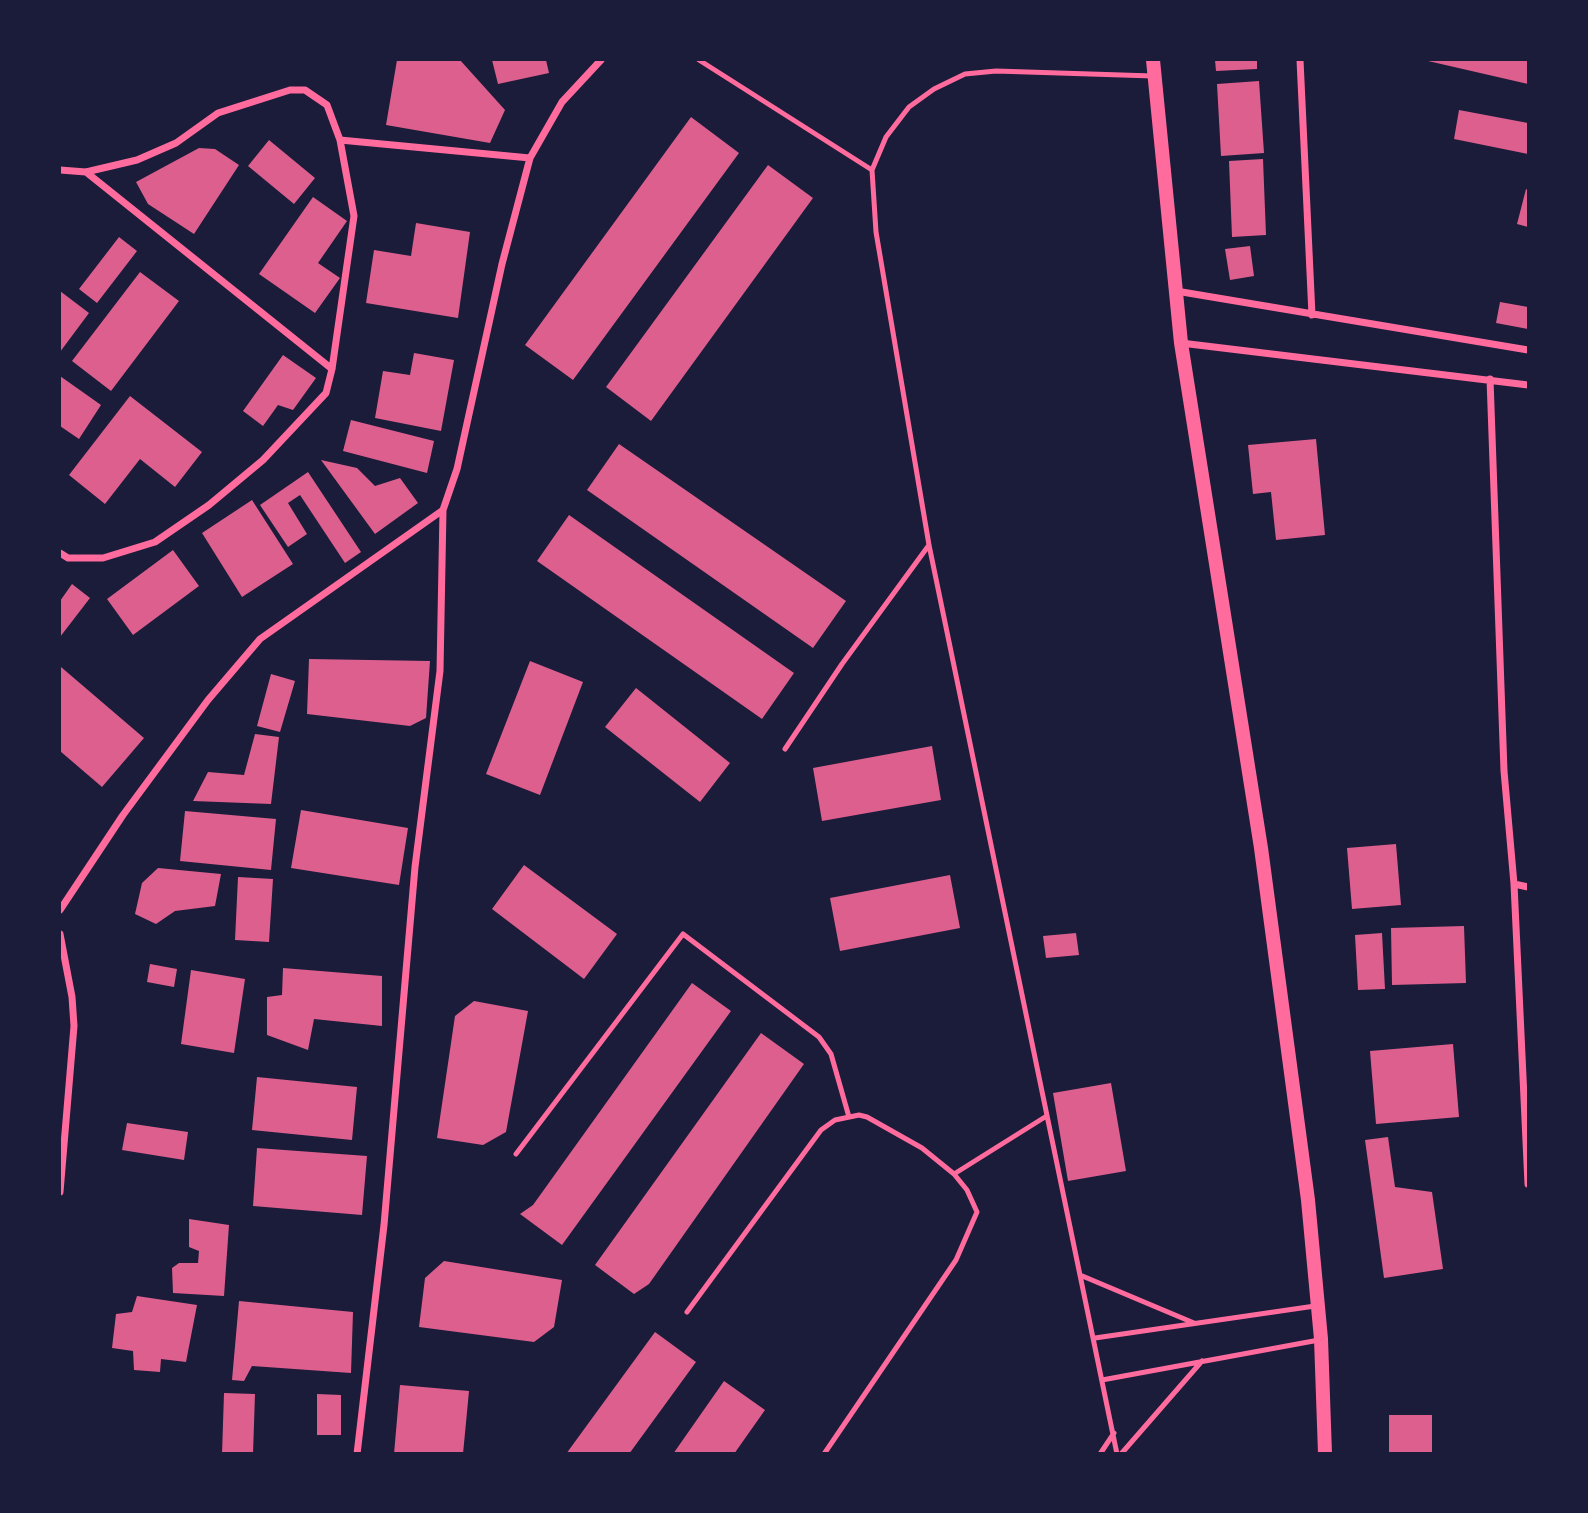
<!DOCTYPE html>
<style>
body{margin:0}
#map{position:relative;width:1588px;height:1513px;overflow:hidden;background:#1b1b3a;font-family:"Space Grotesk",sans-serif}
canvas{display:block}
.frame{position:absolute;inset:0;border:61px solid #1b1b3a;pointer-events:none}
</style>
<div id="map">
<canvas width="1588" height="1513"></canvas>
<div class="frame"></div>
</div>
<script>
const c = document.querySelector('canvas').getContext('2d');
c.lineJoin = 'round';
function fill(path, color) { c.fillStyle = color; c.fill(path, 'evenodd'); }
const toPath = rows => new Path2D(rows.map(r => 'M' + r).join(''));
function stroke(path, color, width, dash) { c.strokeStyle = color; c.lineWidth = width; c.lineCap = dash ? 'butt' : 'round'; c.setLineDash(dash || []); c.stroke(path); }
const building = toPath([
 [397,60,460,60,505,110,490,143,386,125],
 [492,60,546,60,549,73,498,84],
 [1215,60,1257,60,1257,69,1216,71],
 [1428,60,1528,60,1528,84,1428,61],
 [1259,81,1264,153,1221,156,1217,84],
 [1459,110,1528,123,1528,154,1454,139],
 [691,117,739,153,573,380,525,345],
 [269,140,315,178,294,204,248,166],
 [199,148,215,149,239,165,194,234,148,204,136,182],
 [1263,159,1266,235,1232,237,1229,161],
 [768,165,813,198,651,421,606,387],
 [1526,189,1528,190,1528,227,1517,224],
 [313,197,347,221,318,263,340,278,315,313,259,274],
 [416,223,470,232,458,318,366,303,374,250,411,256],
 [119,237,137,251,97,303,79,289],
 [1250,246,1254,276,1230,280,1225,249],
 [140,272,179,301,111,391,72,361],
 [60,291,89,313,60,352],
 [1500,302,1528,307,1528,329,1496,323],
 [414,353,454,360,441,431,375,418,383,371,410,375],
 [283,355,316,378,293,410,278,405,263,426,243,411],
 [60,376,101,405,79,439,60,426],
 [130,396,202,452,175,487,140,459,105,504,69,475],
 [351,420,434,441,427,473,343,451],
 [1316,439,1325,535,1276,540,1271,492,1253,494,1248,445],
 [619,444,846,601,813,648,587,490],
 [321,460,357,468,375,486,400,478,418,503,375,534],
 [308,472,361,552,345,563,300,495,288,503,307,534,288,547,260,505],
 [252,500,293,564,242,597,202,533],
 [569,515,794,673,762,719,537,561],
 [173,550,199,586,133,635,107,599],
 [72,584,90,598,60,637,60,601],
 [309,659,430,661,426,718,410,726,307,714],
 [530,661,583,682,540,795,486,774],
 [61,667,144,738,102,787,60,751],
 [271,674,295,681,280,732,257,726],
 [636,688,730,763,700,802,605,727],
 [255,734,279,737,271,804,193,801,208,772,244,775],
 [932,746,941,800,822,821,813,768],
 [301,810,408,828,399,885,291,868],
 [185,811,276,819,271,870,180,861],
 [1396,844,1401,905,1352,909,1347,848],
 [524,865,617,934,584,979,492,909],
 [158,868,221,874,215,906,175,911,156,924,135,914,142,883],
 [950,875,960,928,840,951,830,898],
 [238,877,273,879,269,942,235,940],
 [1464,926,1466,983,1392,985,1391,928],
 [1076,933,1079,955,1046,958,1043,936],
 [1382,933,1385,989,1358,990,1355,935],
 [150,964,177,969,174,987,147,982],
 [283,968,382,976,382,1026,314,1019,308,1050,267,1035,267,997,282,995],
 [191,970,245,979,234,1053,181,1044],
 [692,983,731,1011,562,1245,520,1214,533,1205],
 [474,1001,528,1011,506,1132,483,1145,437,1138,455,1016],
 [761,1033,804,1064,649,1284,634,1294,595,1265],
 [1453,1044,1459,1117,1376,1124,1370,1051],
 [257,1077,357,1087,352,1140,252,1130],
 [1111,1083,1126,1171,1068,1181,1053,1093],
 [127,1123,188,1132,184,1160,122,1150],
 [1388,1137,1395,1187,1432,1192,1443,1269,1384,1278,1365,1140],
 [257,1148,367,1156,362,1215,253,1206],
 [189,1219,229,1225,224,1296,173,1293,172,1268,179,1263,198,1263,199,1251,189,1247],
 [444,1261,562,1280,554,1327,534,1342,419,1327,425,1278],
 [137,1296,197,1305,186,1362,161,1359,160,1372,134,1370,133,1351,112,1348,116,1314,132,1312],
 [239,1301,353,1312,351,1373,252,1366,244,1381,232,1380],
 [655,1332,696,1362,629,1454,566,1454],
 [724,1381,765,1410,734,1454,673,1454],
 [400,1385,469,1391,463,1454,394,1454],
 [224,1393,255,1394,253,1454,222,1454],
 [317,1394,341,1395,341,1435,317,1435],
 [1389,1415,1432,1415,1432,1454,1389,1454]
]);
const service = toPath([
 [699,60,872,170],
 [785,749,842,664,929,545],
 [516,1154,683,934,819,1037,831,1054,849,1117],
 [954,1174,1045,1117],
 [1080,1275,1194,1323],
 [687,1312,821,1130,835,1120,859,1115,867,1117,922,1148,954,1174,967,1190,977,1212,956,1260,824,1454],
 [1095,1338,1315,1306],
 [1102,1380,1319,1340],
 [1100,1454,1114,1433],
 [1117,1454,929,545,876,232,872,170,886,137,909,107,934,89,965,74,996,71,1153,76],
 [1121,1454,1202,1361]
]);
const minor = toPath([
 [1300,60,1312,315],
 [60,170,86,172,137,160,176,143,218,113,290,90,305,90,327,105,340,140,530,158],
 [86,172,332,369],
 [1176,291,1528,350],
 [1181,343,1528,385],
 [1490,379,1504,771,1514,884,1528,1184],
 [60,553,68,558,103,558,155,542,209,505,263,460,326,393,332,369,354,216,340,140],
 [1514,884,1528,887],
 [60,910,123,815,208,700,260,639,443,510,457,469,502,264,530,158,562,102,601,60],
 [60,934,72,997,74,1026,60,1192],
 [357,1454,384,1225,415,867,440,671,443,510]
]);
const secondary = toPath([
 [1153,60,1181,343,1261,848,1308,1200,1321,1339,1325,1454]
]);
fill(building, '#dd5f8e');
stroke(service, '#ff6b9d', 5);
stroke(minor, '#ff6b9d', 7);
stroke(secondary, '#ff6b9d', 14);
</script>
